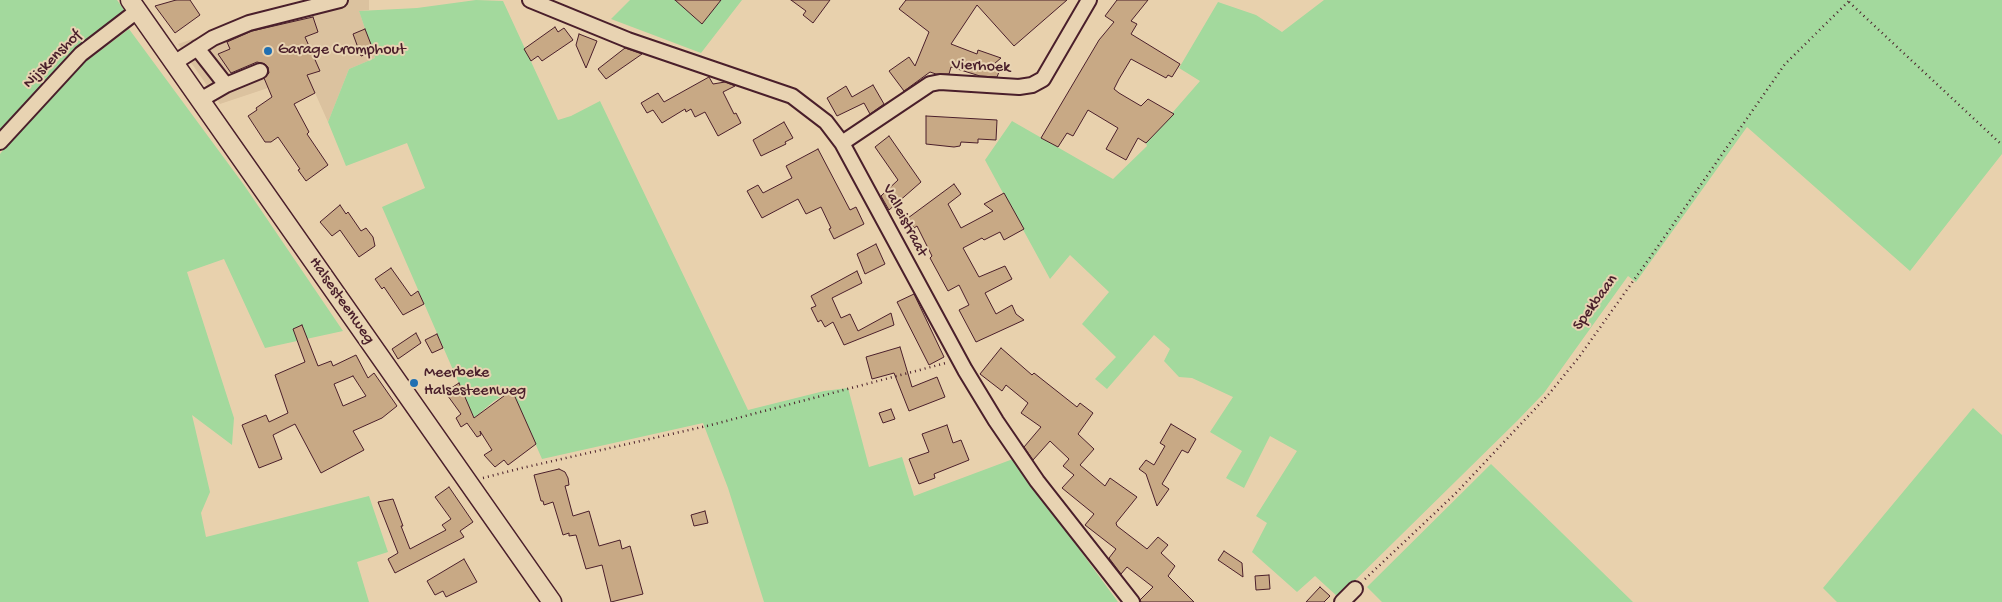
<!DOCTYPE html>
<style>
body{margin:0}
canvas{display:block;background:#e8d1ad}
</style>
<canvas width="2002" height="602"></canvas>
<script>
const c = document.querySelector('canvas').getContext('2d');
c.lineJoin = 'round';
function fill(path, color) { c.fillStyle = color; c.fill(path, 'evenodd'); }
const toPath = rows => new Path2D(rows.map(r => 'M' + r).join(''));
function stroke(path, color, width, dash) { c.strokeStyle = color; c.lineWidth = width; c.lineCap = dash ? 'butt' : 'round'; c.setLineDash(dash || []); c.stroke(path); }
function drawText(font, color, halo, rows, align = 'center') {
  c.font = font + ' "Gochi Hand",sans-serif'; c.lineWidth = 4; c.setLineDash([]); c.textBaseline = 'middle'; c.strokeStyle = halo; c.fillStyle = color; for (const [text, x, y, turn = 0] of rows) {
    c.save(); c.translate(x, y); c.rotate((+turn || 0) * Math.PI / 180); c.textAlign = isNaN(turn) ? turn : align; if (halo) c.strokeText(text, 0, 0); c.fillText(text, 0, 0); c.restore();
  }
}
const built = toPath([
 [329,0,369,0,369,10,359,11,375,58,349,69,328,122,307,75,220,104,178,44,275,11]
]);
const green = toPath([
 [0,0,117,0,125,11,78,49,0,131],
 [476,0,503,1,558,120,571,116,600,101,748,410,824,391,848,388,869,467,902,457,914,496,1013,459,1118,602,764,602,728,488,703,423,542,459,512,390,494,401,474,418,382,207,425,188,407,143,346,166,328,122,349,69,375,58,359,11,417,8],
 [630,0,742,0,701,53,611,19],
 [1324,0,2002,0,2002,154,1910,271,1747,127,1636,282,1628,276,1544,393,1517,421,1338,597,1315,576,1297,592,1252,552,1267,523,1256,516,1297,451,1270,436,1244,488,1226,478,1242,451,1210,432,1233,397,1192,378,1179,377,1164,361,1170,349,1154,335,1107,389,1095,379,1116,357,1082,324,1109,292,1070,255,1050,279,985,160,1012,121,1113,179,1147,146,1146,143,1200,81,1179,68,1218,2,1256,15,1282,32],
 [129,29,244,185,343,331,265,348,224,259,187,272,234,418,232,445,192,415,210,492,201,513,206,537,369,496,388,552,357,562,369,602,0,602,0,154,19,130,85,62],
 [1973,408,2002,435,2002,602,1837,602,1823,588],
 [1491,464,1633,602,1382,602,1367,587]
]);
const building = toPath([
 [176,0,190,0,200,15,175,33,155,6,176,0],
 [675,0,721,0,702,24,675,0],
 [791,0,830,0,813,23,803,15,806,11,791,0],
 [906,0,1067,0,1014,46,977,5,951,44,977,54,978,50,1001,58,994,64,1001,67,997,77,980,76,951,67,949,74,936,74,930,72,904,91,889,71,909,57,915,66,929,32,899,9,906,0],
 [1117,0,1148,0,1131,21,1137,24,1131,34,1180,64,1172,77,1168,75,1166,78,1131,59,1119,79,1114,89,1119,93,1141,106,1148,99,1174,114,1146,143,1138,138,1126,160,1106,149,1118,128,1088,110,1073,136,1067,133,1058,147,1041,138,1099,40,1114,22,1105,16,1117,0],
 [313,17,318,32,305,37,320,71,307,75,315,93,294,104,309,132,307,134,328,165,306,181,298,170,300,169,278,137,271,142,265,142,248,116,257,110,256,108,272,97,264,78,269,73,268,67,265,64,257,62,231,73,218,54,230,49,227,42,252,31,313,17],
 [555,27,558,32,564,28,573,40,542,61,538,56,531,61,524,49,555,27],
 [365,29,374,52,361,56,353,34,365,29],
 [579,34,597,41,586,68,576,45,579,34],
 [625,48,642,54,606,79,598,69,625,48],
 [709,77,713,84,725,82,735,86,723,92,734,114,736,113,741,123,718,136,705,112,695,117,691,109,686,112,685,109,662,123,653,110,647,113,641,103,658,93,664,102,709,77],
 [873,85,884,104,870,114,864,103,837,116,827,98,846,86,852,97,873,85],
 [926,116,997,120,996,140,978,139,978,143,961,142,960,146,954,147,926,144,926,116],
 [784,122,793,138,785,142,786,144,761,156,753,140,784,122],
 [889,136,921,182,889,210,881,196,898,180,875,147,889,136],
 [818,149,850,210,856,207,864,224,834,239,829,229,831,228,821,207,806,214,798,199,762,218,747,191,758,185,763,193,792,178,786,166,818,149],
 [954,184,961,194,948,204,961,228,993,211,984,204,1004,193,1024,229,1004,240,1000,232,984,240,982,238,963,248,979,277,1005,266,1012,279,985,293,996,314,1012,305,1016,314,1024,320,976,342,959,310,969,305,959,285,948,291,930,258,932,256,917,226,914,228,908,218,954,184],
 [340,205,346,214,348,212,361,231,366,228,373,237,375,246,359,257,340,230,332,236,320,222,340,205],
 [876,244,885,264,865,274,857,254,876,244],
 [391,268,411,296,418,291,424,304,403,315,384,287,382,289,375,279,391,268],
 [857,271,862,283,832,298,841,318,850,314,858,331,891,313,894,325,844,345,833,322,825,327,821,320,818,322,811,308,816,306,811,296,857,271],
 [914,294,944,357,929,365,897,302,914,294],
 [302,325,318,366,331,361,333,366,356,355,368,378,374,373,397,406,382,418,353,431,364,450,321,473,295,424,273,435,282,459,259,468,242,425,266,415,269,422,288,413,275,375,305,362,293,329,302,325],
 [353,376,366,396,343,406,334,384,353,376],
 [416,333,421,343,398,359,392,349,416,333],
 [437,334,443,348,432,353,425,340,437,334],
 [900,347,912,387,937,377,945,397,909,411,894,373,872,379,866,357,900,347],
 [1001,348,1032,375,1034,373,1077,407,1080,403,1093,413,1078,434,1094,449,1080,465,1105,486,1110,478,1137,497,1116,523,1117,526,1147,549,1158,537,1168,545,1161,553,1175,566,1168,576,1194,602,1141,602,1140,600,1153,587,1127,567,1121,574,1109,558,1116,549,1085,525,1094,514,1062,488,1074,475,1063,466,1069,459,1050,441,1033,460,1024,447,1041,427,1021,413,1028,403,1006,385,1002,391,980,374,1001,348],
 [459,383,474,418,512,390,536,444,508,465,504,460,495,467,484,455,492,450,480,431,481,435,477,437,467,423,461,427,456,418,461,414,445,392,459,383],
 [891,409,895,419,883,423,879,413,891,409],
 [1171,424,1196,439,1188,453,1182,450,1162,484,1169,489,1157,506,1146,474,1139,469,1146,460,1154,465,1165,446,1160,443,1171,424],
 [947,425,953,443,961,440,969,460,934,474,935,478,919,484,909,459,929,452,922,434,947,425],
 [559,469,565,472,568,478,569,485,565,486,573,516,589,511,599,546,620,540,622,549,630,546,643,594,611,602,602,565,586,569,576,535,569,536,569,533,563,535,553,502,544,505,543,501,541,501,534,475,559,469],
 [449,487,473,522,460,531,464,537,395,573,388,559,398,553,378,502,393,499,403,526,401,526,410,549,446,530,442,525,451,519,435,497,449,487],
 [705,511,708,523,694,526,691,515,705,511],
 [1224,551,1242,563,1243,577,1218,560,1224,551],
 [464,559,477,582,446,597,443,591,435,595,427,581,464,559],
 [1269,575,1270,589,1256,590,1255,576,1269,575],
 [1320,587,1330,596,1324,602,1306,602,1320,587]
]);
const path = toPath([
 [1849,2,2002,145],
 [483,478,522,468,711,425,946,363],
 [1365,579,1456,493,1549,394,1579,357,1656,249,1785,64,1850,0]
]);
const minor = toPath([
 [530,0,628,40,792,96,826,122,842,143,965,370,996,421,1037,481,1132,602],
 [197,48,226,85,200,100],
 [174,63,213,38,249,23,340,0],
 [226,85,260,71],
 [0,142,81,54,137,11],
 [842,143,930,84,940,82,1019,87,1032,85,1043,79,1089,0],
 [1342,602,1355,589]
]);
const major = toPath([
 [130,0,552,602]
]);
const markers = [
 [268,51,5,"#1f6fb2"],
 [414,383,5,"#1f6fb2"]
];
const poiNames = [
 ["Garage Cromphout",278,51],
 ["Meerbeke",424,374],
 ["Halsesteenweg",424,392]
];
const streetNames = [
 ["Nijskenshof",53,60,-45],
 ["Vierhoek",981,67,3],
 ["Valleistraat",904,221,62],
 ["Halsesteenweg",341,301,55],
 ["Spekbaan",1596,303,-54]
];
fill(built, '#dbc29f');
fill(green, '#a3d99d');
fill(building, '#c8a985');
stroke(building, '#4a1f2b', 1);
stroke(minor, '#4a1f2b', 18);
stroke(major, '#4a1f2b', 21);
stroke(path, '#4a1f2b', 2.5, [1, 4]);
stroke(minor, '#e8d3b2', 14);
stroke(major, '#e8d3b2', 18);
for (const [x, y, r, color] of markers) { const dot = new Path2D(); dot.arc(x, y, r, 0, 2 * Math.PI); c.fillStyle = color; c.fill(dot); stroke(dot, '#e8d3b2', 2); }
drawText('16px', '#4a1f2b', '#e8d3b2', poiNames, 'left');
drawText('16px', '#4a1f2b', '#e8d3b2', streetNames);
</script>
